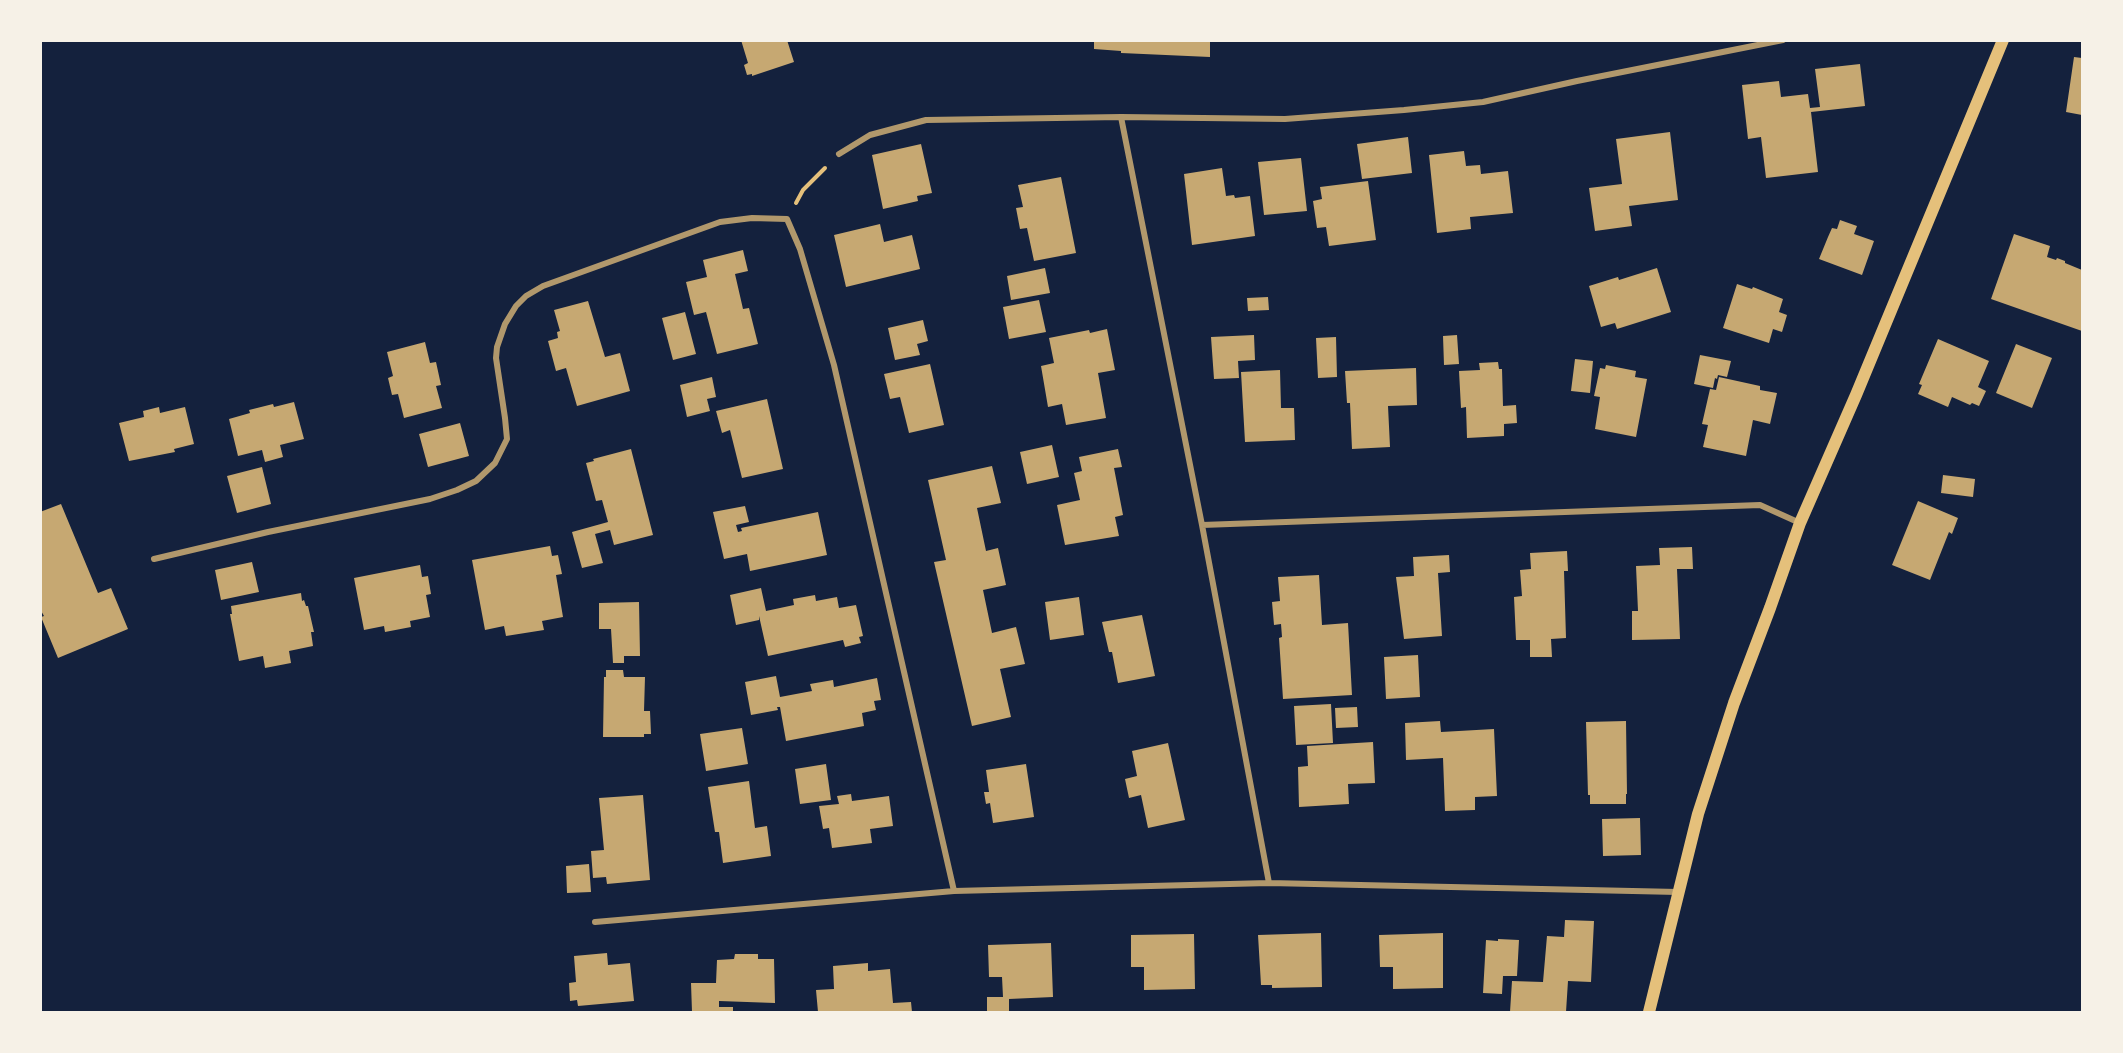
<!DOCTYPE html>
<style>
body{margin:0}
#map{position:relative;width:2123px;height:1053px;overflow:hidden;background:#14213d;font-family:Montserrat,sans-serif}
canvas{display:block}
.frame{position:absolute;inset:0;border:42px solid #f6f1e7;pointer-events:none}
</style>
<div id="map">
<canvas width="2123" height="1053"></canvas>
<div class="frame"></div>
</div>
<script>
const c = document.querySelector('canvas').getContext('2d');
c.lineJoin = 'round';
function fill(path, color) { c.fillStyle = color; c.fill(path, 'evenodd'); }
const toPath = rows => new Path2D(rows.map(r => 'M' + r).join(''));
function stroke(path, color, width, dash) { c.strokeStyle = color; c.lineWidth = width; c.lineCap = dash ? 'butt' : 'round'; c.setLineDash(dash || []); c.stroke(path); }
const building = toPath([
 [741,40,787,40,794,62,752,76,752,74,747,75,744,65,748,63],
 [1094,40,1210,40,1210,57,1121,53,1121,51,1094,49],
 [2074,57,2082,58,2082,115,2066,112],
 [1860,64,1865,106,1811,112,1818,172,1766,178,1761,137,1748,139,1742,85,1779,81,1781,97,1808,94,1810,108,1820,107,1815,69],
 [1670,132,1678,200,1629,206,1632,226,1595,231,1589,188,1622,184,1616,139],
 [1408,137,1412,173,1362,179,1357,144],
 [921,144,932,193,917,196,918,201,883,209,872,155],
 [1464,151,1466,166,1480,165,1481,174,1508,171,1513,213,1470,217,1471,229,1437,233,1429,155],
 [1301,158,1307,211,1264,215,1258,162],
 [1222,168,1226,196,1234,195,1235,198,1250,196,1255,236,1192,245,1184,174],
 [1061,177,1076,253,1034,261,1027,228,1020,229,1016,208,1023,207,1018,185],
 [1368,181,1376,240,1329,246,1326,227,1317,228,1313,201,1322,199,1320,187],
 [1840,220,1857,226,1854,234,1874,241,1862,275,1819,259,1828,237,1832,228,1837,229],
 [880,224,884,242,912,235,920,269,846,287,834,235],
 [2014,234,2050,246,2047,257,2056,260,2057,258,2065,261,2065,263,2082,270,2082,331,1991,299],
 [743,250,748,271,735,274,743,309,749,308,758,344,717,354,706,312,694,315,686,282,707,277,703,260],
 [1045,268,1050,293,1011,300,1007,276],
 [1657,268,1671,312,1617,329,1615,323,1601,327,1589,286,1618,277,1619,280],
 [1737,284,1752,289,1753,287,1783,299,1779,312,1787,315,1782,332,1773,329,1769,343,1723,328],
 [1268,297,1269,310,1248,311,1247,298],
 [1039,300,1046,332,1009,339,1003,307],
 [588,301,605,357,620,353,630,391,577,406,566,368,556,371,548,341,558,338,557,332,560,331,554,310],
 [685,312,696,354,673,360,662,318],
 [923,320,928,341,917,344,920,355,895,360,888,328],
 [1107,329,1115,370,1098,373,1106,418,1066,425,1062,404,1048,407,1041,366,1054,363,1049,338,1089,330,1090,333],
 [1254,335,1255,360,1238,361,1239,378,1214,379,1211,337],
 [1457,335,1459,364,1444,365,1443,336],
 [1336,337,1337,377,1318,378,1316,338],
 [1938,339,1989,361,1978,387,1986,391,1979,406,1972,403,1970,405,1952,397,1948,407,1918,394,1922,385,1919,384],
 [425,342,430,363,436,362,441,385,436,386,442,408,404,418,398,394,392,395,388,378,393,376,387,352],
 [2016,344,2052,358,2032,408,1996,393],
 [1700,355,1731,361,1727,377,1718,375,1717,379,1715,378,1713,388,1694,384],
 [1575,359,1593,361,1590,393,1571,391],
 [1498,362,1499,369,1502,369,1503,406,1516,405,1517,423,1504,424,1504,436,1467,438,1466,407,1461,408,1459,371,1480,370,1479,363],
 [930,364,944,425,909,433,900,397,890,399,884,374],
 [1606,365,1636,371,1635,377,1647,379,1636,437,1595,429,1600,397,1594,396,1600,368,1605,369],
 [1416,368,1417,405,1388,406,1390,447,1352,449,1350,403,1347,403,1345,371],
 [1280,370,1281,408,1294,408,1295,440,1245,442,1241,372],
 [712,377,716,397,707,399,710,411,687,417,680,385],
 [1719,377,1760,386,1760,390,1777,393,1770,424,1753,420,1746,456,1703,447,1708,425,1702,424,1710,389,1716,390],
 [767,399,783,469,742,478,730,430,722,433,716,411],
 [294,402,304,439,280,445,283,457,265,462,262,450,238,456,229,419,250,413,249,410,273,404,274,407],
 [159,407,160,413,185,407,194,444,174,449,175,452,129,461,119,423,144,417,143,411],
 [460,423,469,456,428,467,419,434],
 [1052,445,1059,477,1027,484,1020,452],
 [631,449,653,535,614,545,610,530,595,534,603,563,582,568,572,532,608,522,602,500,596,501,586,463,594,461,593,459],
 [1118,449,1122,467,1114,468,1123,515,1115,517,1119,536,1065,545,1057,505,1080,500,1074,473,1082,471,1079,457],
 [992,466,1001,503,977,508,986,551,998,548,1006,585,983,590,992,633,1016,627,1025,664,1000,669,1011,717,972,726,934,562,946,560,928,480],
 [262,467,271,504,237,513,227,476],
 [1943,475,1975,479,1973,497,1941,493],
 [1918,501,1958,518,1952,534,1949,532,1930,580,1892,565],
 [61,504,98,593,111,588,128,629,58,658,41,617,44,616,40,609,40,512],
 [745,506,749,522,736,525,738,532,742,531,741,528,818,512,827,555,750,571,747,554,724,559,713,512],
 [550,546,552,556,558,555,562,574,556,575,563,617,542,621,544,630,506,636,504,626,485,630,472,560],
 [1692,547,1693,569,1677,569,1680,639,1632,640,1632,611,1638,611,1636,566,1660,565,1659,548],
 [1567,551,1568,571,1564,571,1566,638,1551,639,1552,657,1530,657,1530,640,1516,640,1514,597,1522,596,1520,570,1531,569,1530,553],
 [1449,555,1450,572,1438,573,1442,636,1404,639,1396,577,1414,576,1413,557],
 [252,562,259,592,221,600,215,570],
 [420,565,422,577,428,576,431,594,426,595,430,617,410,621,411,627,385,632,384,626,364,630,354,578],
 [1319,575,1322,625,1348,623,1352,695,1283,699,1279,638,1282,637,1281,624,1274,625,1272,602,1280,601,1278,577],
 [761,588,766,611,794,605,793,599,815,595,816,601,837,597,839,608,856,605,863,636,859,637,861,643,845,647,843,640,768,656,759,616,759,620,736,625,730,595],
 [301,593,302,601,304,600,306,606,308,606,314,632,311,632,313,646,289,651,291,663,265,668,263,656,239,661,230,614,232,614,231,606],
 [1079,597,1084,635,1050,640,1045,602],
 [639,602,640,656,624,656,624,663,613,663,611,629,599,629,599,603],
 [1142,615,1155,676,1118,683,1112,652,1109,652,1102,622],
 [1418,655,1420,697,1386,699,1384,657],
 [606,670,623,670,624,677,645,677,644,711,650,711,651,734,644,734,644,737,603,737,604,677,606,677],
 [776,676,780,697,812,691,810,684,833,680,834,687,877,678,881,700,874,701,876,710,862,713,864,726,786,741,780,707,777,707,778,710,751,715,745,682],
 [1331,704,1333,743,1296,745,1294,706],
 [1357,707,1358,727,1336,728,1335,708],
 [1440,721,1441,732,1494,729,1497,796,1475,797,1475,810,1445,811,1443,758,1406,760,1405,723],
 [1626,721,1627,794,1626,794,1626,804,1590,804,1590,795,1588,795,1586,722],
 [742,728,748,764,706,771,700,734],
 [1373,742,1375,783,1348,784,1349,804,1299,807,1298,767,1308,766,1307,746],
 [1168,743,1185,820,1148,828,1141,795,1129,798,1125,779,1137,776,1132,751],
 [826,764,831,800,800,804,795,769],
 [1026,764,1034,817,993,823,990,803,986,804,984,792,989,792,986,770],
 [749,781,755,828,767,826,771,856,723,863,719,832,715,832,708,787],
 [851,794,852,801,889,796,893,826,870,829,872,843,832,848,829,828,823,829,819,806,839,804,837,796],
 [643,795,650,880,607,884,606,877,593,878,591,851,604,850,599,798],
 [1640,818,1641,855,1603,856,1602,819],
 [589,864,591,892,567,893,566,866],
 [1565,920,1594,921,1591,982,1568,981,1566,1012,1510,1012,1512,981,1543,982,1547,936,1564,937],
 [1321,933,1322,987,1272,988,1272,985,1261,985,1258,935],
 [1443,933,1443,988,1393,989,1393,967,1380,967,1379,935],
 [1194,934,1195,989,1144,990,1144,967,1131,967,1131,935],
 [1498,939,1519,940,1517,976,1503,976,1502,994,1483,993,1486,940,1498,941],
 [1051,943,1053,997,1009,999,1009,1012,987,1012,987,997,1003,997,1002,977,989,977,988,945],
 [607,953,608,965,630,963,634,1001,578,1006,577,1000,570,1001,569,983,576,982,574,956],
 [735,954,758,954,758,959,774,959,775,1003,719,1001,719,1007,733,1007,733,1012,692,1012,691,983,716,983,717,960,734,959],
 [868,963,868,971,890,969,893,1003,911,1002,912,1012,818,1012,816,990,834,989,833,966]
]);
const path = toPath([
 [796,203,803,190,825,168]
]);
const minor = toPath([
 [1121,117,1285,119,1404,110,1483,102,1577,81,1783,40],
 [839,154,870,135,926,120,1121,117,1202,525,1269,883],
 [1202,525,1760,505,1800,523],
 [154,559,268,532,430,499,457,490,476,481,495,463,507,439,505,418,496,358,497,347,505,324,516,306,526,296,543,286,720,222,752,218,787,219,800,249,834,365,954,891],
 [595,922,954,891,1269,883,1678,892]
]);
const secondary = toPath([
 [1649,1012,1698,814,1734,703,1770,608,1800,523,1856,395,2003,40]
]);
fill(building, '#c6a872');
stroke(path, '#e5c07b', 4);
stroke(minor, '#b1986c', 6);
stroke(secondary, '#e5c07b', 12);
</script>
